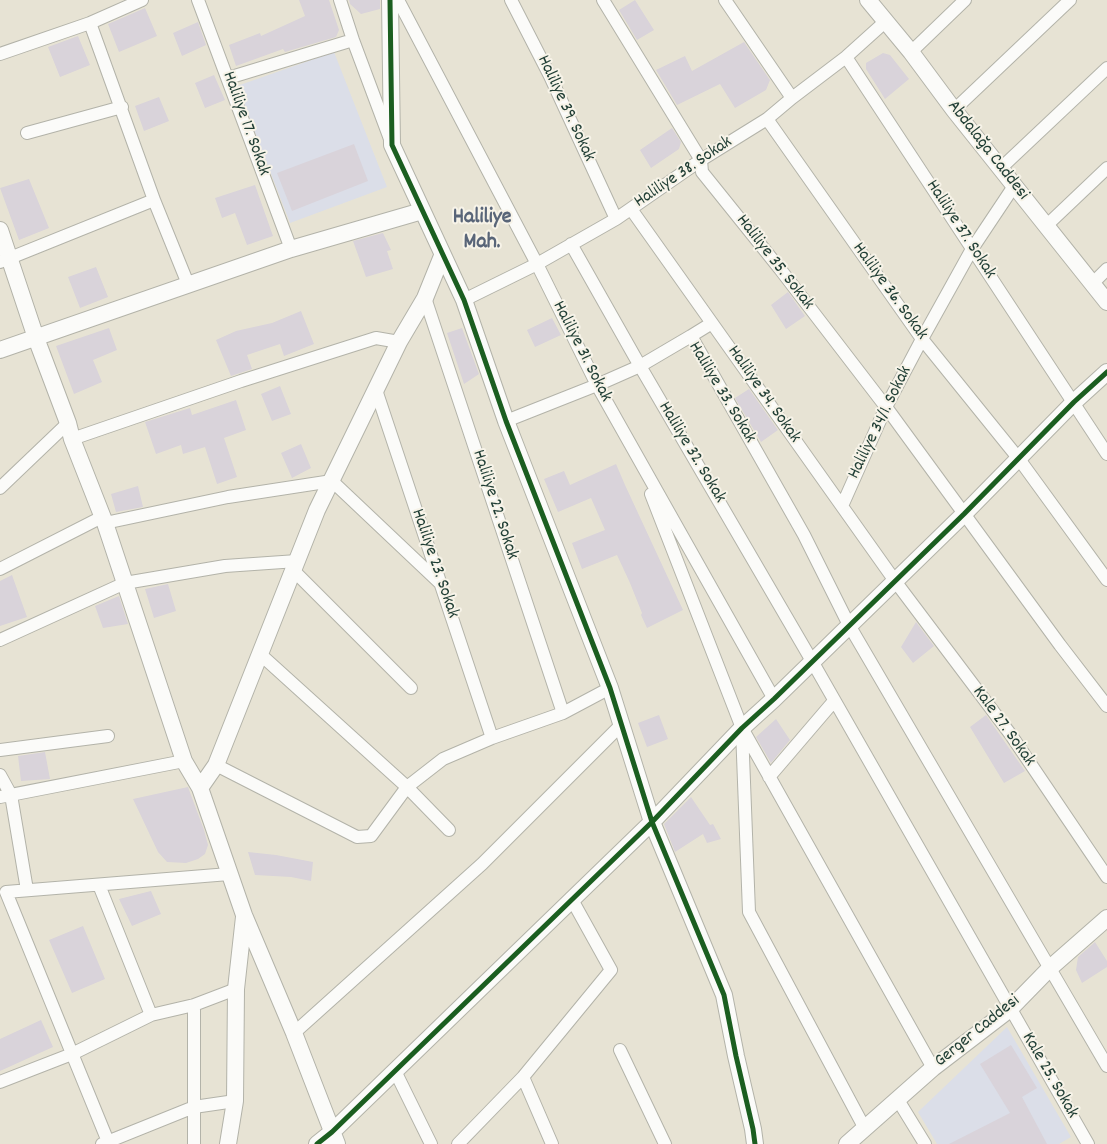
<!DOCTYPE html>
<meta charset="utf-8">
<style>
body{margin:0}
canvas{display:block;background:#e7e3d4}
</style>
<canvas width="1107" height="1144"></canvas>
<script>
const c = document.querySelector('canvas').getContext('2d');
c.lineJoin = 'round';
function fill(path, color) { c.fillStyle = color; c.fill(path, 'evenodd'); }
const toPath = rows => new Path2D(rows.map(r => 'M' + r).join(''));
function stroke(path, color, width, dash) { c.strokeStyle = color; c.lineWidth = width; c.lineCap = dash ? 'butt' : 'round'; c.setLineDash(dash || []); c.stroke(path); }
function drawText(font, color, halo, rows, align = 'center') {
  c.font = font + ' Dekko,sans-serif'; c.lineWidth = 4; c.setLineDash([]); c.textBaseline = 'middle'; c.strokeStyle = halo; c.fillStyle = color; for (const [text, x, y, turn = 0] of rows) {
    c.save(); c.translate(x, y); c.rotate((+turn || 0) * Math.PI / 180); c.textAlign = isNaN(turn) ? turn : align; if (halo) c.strokeText(text, 0, 0); c.fillText(text, 0, 0); c.restore();
  }
}
const built = toPath([
 [334,52,387,187,290,223,237,86],
 [1007,1027,1071,1137,1059,1144,937,1144,918,1112]
]);
const building = toPath([
 [299,0,329,0,339,30,336,37,285,52,283,49,236,66,229,45,260,33,261,36,305,16],
 [349,0,380,0,380,9,361,14,350,4],
 [635,0,654,30,637,40,619,10],
 [145,8,157,36,119,52,108,24],
 [198,22,206,45,182,56,173,33],
 [78,36,90,65,60,77,48,47],
 [744,42,770,80,766,90,735,108,720,84,677,105,656,70,685,56,692,71],
 [883,53,890,55,909,79,885,99,866,69,866,63],
 [214,75,225,100,205,108,195,83],
 [159,97,169,121,144,131,135,106],
 [672,128,681,142,679,149,651,168,640,150],
 [354,144,368,181,292,211,277,173],
 [29,179,49,228,19,240,0,188],
 [255,185,273,236,247,245,235,213,222,218,215,198],
 [383,233,391,250,387,251,393,269,366,277,353,241],
 [96,267,108,297,80,308,68,277],
 [788,292,805,316,786,329,771,305],
 [301,311,314,344,284,356,280,344,247,355,252,369,231,376,216,340,236,331,272,323],
 [552,318,561,335,535,347,527,330],
 [109,328,117,350,93,360,102,382,74,394,56,346],
 [462,328,479,374,464,384,447,333],
 [280,386,291,414,272,421,261,394],
 [749,389,778,430,761,442,735,398],
 [236,400,246,430,224,438,237,477,217,484,205,447,183,454,181,445,156,454,145,422,190,408,192,415],
 [301,444,311,468,292,478,281,453],
 [616,464,625,485,683,610,647,628,641,615,642,613,630,583,617,555,582,569,572,543,605,530,591,498,558,512,544,479,564,471,570,485],
 [138,486,143,507,116,512,111,494],
 [12,575,27,617,0,626,0,581],
 [168,584,176,611,154,618,145,589],
 [119,596,128,624,103,628,95,606],
 [916,622,934,646,913,663,901,647],
 [659,715,668,739,647,747,638,723],
 [986,715,1025,771,1004,783,970,727],
 [776,719,790,740,771,763,756,737],
 [45,752,50,779,21,781,18,756],
 [188,787,204,830,208,845,205,854,198,859,186,863,167,862,158,852,133,799],
 [691,797,710,825,713,824,721,839,707,843,703,834,675,852,664,824],
 [248,852,276,855,313,862,311,881,291,877,255,875],
 [151,891,161,914,132,926,119,899],
 [83,926,105,979,72,993,49,940],
 [1095,942,1107,961,1107,967,1082,983,1076,970,1078,957],
 [41,1020,53,1047,0,1071,0,1039],
 [1011,1045,1037,1088,1022,1097,1047,1144,949,1144,1010,1113,980,1064]
]);
const minor = toPath([
 [198,0,291,249],
 [340,0,353,40,390,139],
 [398,0,537,264,597,385,774,699],
 [511,0,550,76,616,219],
 [603,0,701,160,702,172,780,269,886,407,1060,645,1107,706],
 [725,0,792,98],
 [90,23,154,200,188,284],
 [911,52,965,0],
 [0,54,90,23,142,0],
 [846,57,1107,454],
 [228,78,353,40],
 [954,110,1070,0],
 [767,119,922,339,1019,459,1107,580],
 [27,133,122,107],
 [1001,168,1107,68],
 [631,209,895,581,1011,735,1107,877],
 [1046,226,1107,168],
 [571,244,640,366,812,661,1088,1144],
 [0,262,154,200],
 [1093,283,1107,269],
 [425,298,563,713],
 [464,300,537,264,616,219,701,160,767,119,792,98,846,57,886,21],
 [691,336,712,323],
 [376,390,492,738],
 [506,421,597,385,640,366,691,336,804,535,849,625,1107,1066],
 [72,439,241,381,376,338,399,342],
 [0,488,68,423],
 [651,494,742,728,933,1068],
 [842,506,886,407,922,339,972,249,1014,186],
 [105,523,228,497,332,481,442,585],
 [0,569,102,517],
 [293,570,411,688],
 [0,640,125,583,225,566,297,561],
 [260,654,407,787,449,830],
 [742,730,749,912,864,1127],
 [0,750,108,736],
 [216,765,357,837,371,836,407,787,443,759,492,738,563,713,610,688],
 [0,775,11,795,27,890],
 [769,777,834,701],
 [0,797,184,761],
 [99,885,151,1015,194,1005,236,989],
 [294,1033,482,864,621,725],
 [620,1050,665,1144],
 [395,1071,431,1144],
 [523,1077,552,1144],
 [0,1082,72,1054,151,1015],
 [898,1100,925,1144],
 [102,1144,194,1107,235,1101],
 [109,1144,6,892,229,874],
 [194,1144,194,1005],
 [458,1144,523,1077,611,970,571,898]
]);
const tertiary = toPath([
 [390,0,392,145,464,300,506,421,610,688,652,822,724,995,736,1056,753,1129,755,1144],
 [868,0,911,52,954,110,1107,302],
 [0,230,36,338,68,423,72,439,105,523,184,761,200,788,244,915,294,1033,337,1144],
 [0,350,291,249,422,211],
 [200,788,216,765,317,510,399,342,425,298,442,256],
 [228,1144,235,1101,236,989,244,917],
 [317,1144,332,1132,652,822,742,728,774,699,964,514,1074,402,1107,372],
 [847,1144,933,1068,1010,1009,1050,968,1107,918]
]);
const cycleway = toPath([
 [390,0,392,145,464,300,506,421,610,688,652,822,724,995,736,1056,753,1129,755,1144],
 [317,1144,332,1132,652,822,742,728,774,699,964,514,1074,402,1107,372]
]);
const streetNames = [
 ["Haliliye 39. Sokak",565,109,65],
 ["Haliliye 17. Sokak",245,124,70],
 ["Abdalağa Caddesi",987,151,52],
 ["Haliliye 38. Sokak",684,173,-34],
 ["Haliliye 37. Sokak",960,230,57],
 ["Haliliye 35. Sokak",774,263,52],
 ["Haliliye 36. Sokak",889,292,54],
 ["Haliliye 31. Sokak",581,352,63],
 ["Haliliye 33. Sokak",721,393,59],
 ["Haliliye 34. Sokak",763,395,55],
 ["Haliliye 34/1. Sokak",881,423,-64],
 ["Haliliye 32. Sokak",691,453,59],
 ["Haliliye 22. Sokak",494,505,72],
 ["Haliliye 23. Sokak",434,564,71],
 ["Kale 27. Sokak",1003,727,54],
 ["Gerger Caddesi",978,1032,-39],
 ["Kale 25. Sokak",1049,1076,60]
];
const districtNames = [
 ["Haliliye",482,219],
 ["Mah.",482,244]
];
fill(built, '#dbdee8');
fill(building, '#d9d3da');
stroke(minor, '#b3b3a9', 14);
stroke(tertiary, '#b3b3a9', 18);
stroke(minor, '#fbfbf9', 12);
stroke(tertiary, '#fbfbf9', 16);
stroke(cycleway, '#1b5e20', 5);
drawText('18px', '#1f3d34', '#f7f3e8', streetNames);
drawText('bold 22px', '#596578', '#f7f3e8', districtNames);
</script>
